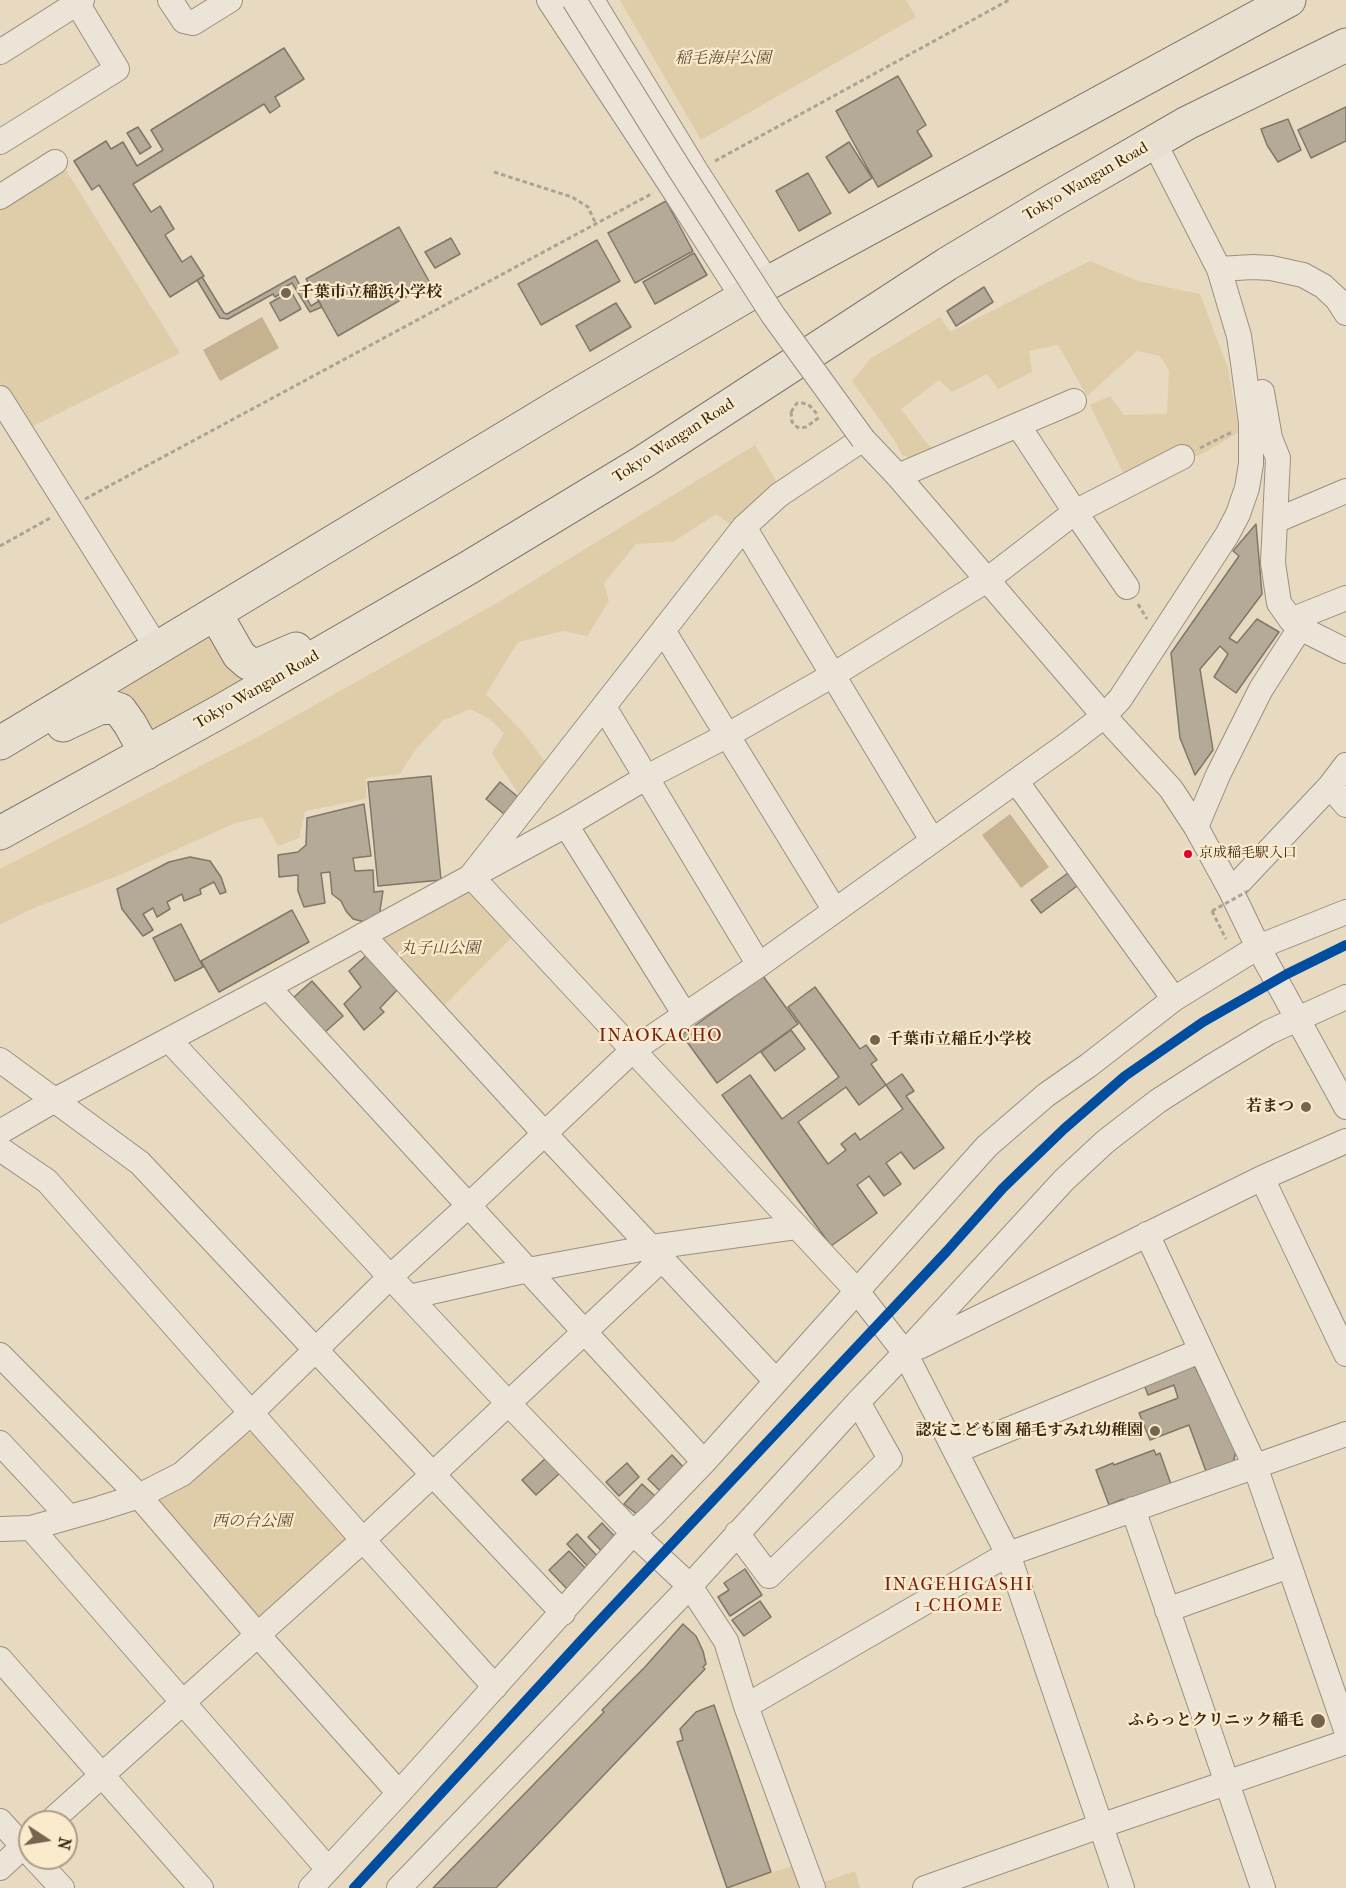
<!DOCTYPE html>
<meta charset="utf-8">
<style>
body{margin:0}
#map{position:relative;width:1346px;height:1888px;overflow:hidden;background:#e8dac0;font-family:"IM FELL French Canon",serif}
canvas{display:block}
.north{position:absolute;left:18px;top:1810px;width:60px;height:60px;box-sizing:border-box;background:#faebcc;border:2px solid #ad9c82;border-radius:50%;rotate:102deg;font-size:16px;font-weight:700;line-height:24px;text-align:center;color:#3a2513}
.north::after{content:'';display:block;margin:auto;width:21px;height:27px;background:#776450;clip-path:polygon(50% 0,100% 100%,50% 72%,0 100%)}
</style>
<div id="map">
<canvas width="1346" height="1888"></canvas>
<div class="north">N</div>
</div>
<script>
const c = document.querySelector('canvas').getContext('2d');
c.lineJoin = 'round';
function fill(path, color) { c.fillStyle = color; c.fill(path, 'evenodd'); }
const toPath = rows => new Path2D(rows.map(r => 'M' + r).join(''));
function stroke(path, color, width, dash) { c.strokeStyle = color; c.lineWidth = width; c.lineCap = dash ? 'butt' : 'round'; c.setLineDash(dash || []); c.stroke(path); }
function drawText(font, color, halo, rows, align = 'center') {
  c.font = font + ' "IM FELL French Canon","Noto Serif JP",serif'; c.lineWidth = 4.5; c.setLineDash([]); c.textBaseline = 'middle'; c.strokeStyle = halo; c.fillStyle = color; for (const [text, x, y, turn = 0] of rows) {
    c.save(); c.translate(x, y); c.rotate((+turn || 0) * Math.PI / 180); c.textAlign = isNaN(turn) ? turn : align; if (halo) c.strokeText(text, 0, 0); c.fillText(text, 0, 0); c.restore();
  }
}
const green = toPath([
 [620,0,906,0,916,17,701,140],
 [64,167,180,353,29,428,0,383,0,207],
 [1090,261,1138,281,1200,294,1228,368,1239,432,1202,454,1126,479,1090,405,1110,396,1124,415,1167,414,1169,371,1160,356,1137,351,1087,396,1058,345,1029,351,1032,372,998,389,987,374,952,392,939,380,901,409,929,446,940,449,912,459,902,455,895,441,852,381,870,359,940,317,950,332],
 [755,445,781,489,735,528,716,514,673,542,636,544,604,583,609,601,587,636,563,631,518,642,486,694,523,732,549,767,523,801,492,753,504,733,491,720,470,709,442,721,416,749,400,774,366,778,366,799,305,811,299,838,278,846,262,817,235,823,122,874,29,910,0,925,0,869,263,734,497,603],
 [213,634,254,677,154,735,112,693],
 [462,890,473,890,513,936,439,1011,382,944,382,934],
 [247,1433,258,1433,345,1532,345,1544,267,1618,253,1618,154,1507,158,1496,200,1470],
 [795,1865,803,1888,728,1888],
 [855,1871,860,1888,822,1888,821,1883]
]);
const water = toPath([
 [262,317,279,348,220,381,203,350],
 [1010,814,1049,867,1021,888,982,835]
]);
const building = toPath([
 [284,48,304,79,275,97,280,106,270,113,264,104,133,184,151,212,160,206,174,229,165,235,182,262,191,256,204,276,170,297,99,185,92,190,74,161,106,141,111,149,123,142,137,166,163,150,151,130,284,48],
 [898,76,926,125,917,131,932,156,878,187,836,111,898,76],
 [1346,107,1346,141,1311,158,1298,130,1346,107],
 [1288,119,1301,150,1278,162,1267,145,1261,129,1288,119],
 [138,127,151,147,140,154,127,133,138,127],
 [849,142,872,178,849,193,826,157,849,142],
 [808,173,831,213,799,231,776,191,808,173],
 [666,201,693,251,635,283,608,233,666,201],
 [399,227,430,283,338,336,306,279,399,227],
 [451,238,460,254,435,268,425,252,451,238],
 [597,240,620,281,541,325,518,284,597,240],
 [694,253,707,275,655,304,643,282,694,253],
 [295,276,311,306,319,301,322,307,310,312,292,283,283,288,285,291,275,297,273,294,228,319,220,318,197,280,202,277,224,313,227,314,295,276],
 [984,287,993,302,956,326,947,311,984,287],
 [291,291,301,309,280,321,270,303,291,291],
 [616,303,631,327,590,351,576,326,616,303],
 [1256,524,1262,594,1229,638,1237,643,1257,619,1279,632,1236,693,1214,677,1228,654,1220,646,1200,669,1213,750,1195,775,1180,738,1171,653,1239,556,1233,551,1256,524],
 [431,776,441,880,378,886,368,782,431,776],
 [500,782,518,797,504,814,486,799,500,782],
 [364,804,371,856,353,858,355,871,373,870,374,892,383,891,379,917,369,923,353,919,346,911,341,901,332,894,330,872,321,873,325,903,304,907,298,891,298,875,279,877,278,855,298,852,306,845,307,818,364,804],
 [190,857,210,861,221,877,226,892,220,894,214,882,200,889,201,894,184,901,182,894,167,902,170,909,157,917,153,908,143,914,153,930,143,936,122,909,117,889,169,862,190,857],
 [1068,873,1077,886,1041,913,1031,900,1068,873],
 [292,910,309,942,219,992,201,961,292,910],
 [181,924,203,967,175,981,153,938,181,924],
 [369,953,399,988,380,1008,384,1012,364,1030,344,1004,361,987,349,971,369,953],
 [763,976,798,1024,717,1083,682,1035,763,976],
 [312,981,343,1016,324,1033,293,998,312,981],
 [815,987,860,1049,866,1045,877,1060,871,1064,886,1085,859,1105,846,1087,798,1122,828,1164,846,1150,841,1144,855,1133,860,1140,903,1109,886,1085,902,1074,914,1091,906,1096,944,1148,914,1169,901,1152,886,1163,901,1184,884,1196,869,1176,857,1185,877,1213,831,1246,722,1095,750,1075,782,1119,839,1077,788,1007,815,987],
 [791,1030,805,1049,775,1071,761,1052,791,1030],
 [1186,1364,1195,1367,1236,1450,1233,1464,1207,1474,1189,1425,1150,1440,1139,1413,1178,1398,1174,1385,1148,1395,1143,1382,1186,1364],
 [1154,1450,1156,1455,1160,1453,1172,1487,1125,1504,1123,1499,1109,1505,1096,1470,1113,1463,1114,1465,1154,1450],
 [672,1455,687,1471,663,1494,648,1479,672,1455],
 [546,1458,560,1473,536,1495,522,1480,546,1458],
 [627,1463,639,1477,619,1496,606,1482,627,1463],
 [642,1484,656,1497,639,1516,624,1504,642,1484],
 [602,1523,620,1542,606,1556,588,1537,602,1523],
 [577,1534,600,1559,590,1569,567,1544,577,1534],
 [569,1551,588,1571,568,1590,549,1570,569,1551],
 [745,1569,762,1595,730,1616,718,1597,729,1590,724,1583,745,1569],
 [760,1601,771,1617,744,1636,732,1620,760,1601],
 [683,1624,696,1636,703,1651,706,1664,703,1667,705,1669,496,1888,433,1888,604,1712,602,1710,645,1667,683,1624],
 [714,1705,771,1872,727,1888,677,1742,683,1740,680,1729,696,1712,714,1705]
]);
const path = toPath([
 [715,161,1009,0],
 [494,172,572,197,588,207,596,224],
 [791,412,792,422,797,427,800,428,806,427,821,416],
 [1200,448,1232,432],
 [85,499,653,193],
 [0,546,52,517],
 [1138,604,1147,619],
 [1212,911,1226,939]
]);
const minor = toPath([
 [170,0,184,21,193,23,230,0],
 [549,0,670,184,743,298],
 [592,0,696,171,768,283],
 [0,52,82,0],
 [0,142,117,69,77,3],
 [0,197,55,162],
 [1219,269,1253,267,1271,268,1303,275,1323,286,1337,299,1346,313],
 [1262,392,1270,438,1278,458,1273,563,1279,603,1291,620,1300,628,1346,651],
 [0,398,157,648],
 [1018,425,1075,512,1127,587],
 [898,476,1074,401],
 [1275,521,1346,491],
 [744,527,932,840],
 [1291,620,1346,598],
 [664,632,834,909],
 [604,707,759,965],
 [1016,781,1174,999],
 [1330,786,1346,805],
 [566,825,685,1015],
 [1196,827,1218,775,1261,689,1300,628],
 [1231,891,1330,786,1346,765],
 [363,935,545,1134,776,1381],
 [268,987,704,1462],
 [169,1040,507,1402,633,1533,690,1586,726,1641,746,1706,813,1888],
 [0,1060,140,1163,563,1613],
 [0,1132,55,1100,268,987,566,825,647,777,728,735,833,675,987,580,1075,512,1182,457],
 [0,1149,47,1181,363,1540,495,1687],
 [1262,1178,1346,1354],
 [1147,1234,1255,1466,1346,1730],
 [409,1297,528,1270,652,1247,796,1227],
 [919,1347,1262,1178,1346,1141],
 [0,1355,139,1496,258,1635,399,1793],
 [0,1443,69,1517],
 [956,1451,1200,1351],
 [1133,1509,1263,1888],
 [31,1528,328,1869],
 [0,1529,31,1528,98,1509,139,1496,182,1474,251,1413,390,1277,468,1206,633,1050,759,965,1069,743,1104,716,1120,699,1227,535,1238,514,1247,488,1251,464,1251,423,1243,363,1239,336,1219,269,1154,142],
 [737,1533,769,1576,890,1459,858,1402],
 [1167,1610,1289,1566],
 [0,1659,201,1888],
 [746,1706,1008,1554,1346,1434],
 [0,1821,30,1854],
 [50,1822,363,1540,663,1258],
 [34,1858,62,1888],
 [0,1868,30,1840],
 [311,1888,399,1793,633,1533,654,1514,704,1462,987,1146,1046,1095,1089,1065,1174,999,1258,947,1346,912],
 [399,1888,690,1586,858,1402,905,1353,1064,1180,1106,1141,1158,1101,1211,1067,1269,1032,1346,997],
 [925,1888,1100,1826,1346,1742],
 [1122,1888,1008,1554,905,1353,856,1290,471,876,744,527,779,495,863,439,898,476,1104,716,1171,789,1196,827,1231,891,1258,947,1346,1107]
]);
const highway = toPath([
 [215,613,239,655,248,663,259,665,296,649],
 [63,725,99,708,111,707,120,710,130,724,146,753],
 [0,743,570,399,768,283,1289,0],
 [0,833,221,711,468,568,643,462,947,264,1052,201,1187,123,1346,45]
]);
const pathBridge = toPath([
 [791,412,797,403,803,403,810,406,817,414],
 [1212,911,1248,891]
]);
const minorBridge = toPath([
 [574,0,680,170,773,315,863,439]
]);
const rail1 = toPath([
 [354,1888,591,1630,947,1251,1003,1188,1064,1129,1125,1076,1203,1022,1287,974,1346,945]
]);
const markers = [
 [286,293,6,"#776450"],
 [1188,854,5,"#e4002b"],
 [875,1040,6,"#776450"],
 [1306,1107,6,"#776450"],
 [1155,1431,6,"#776450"],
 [1318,1721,8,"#776450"]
];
const busNames = [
 ["京成稲毛駅入口",1199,854]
];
const parkNames = [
 ["稲毛海岸公園",723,59],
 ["丸子山公園",440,949],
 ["西の台公園",252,1522]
];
const streetNames = [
 ["Tokyo Wangan Road",1086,182,-30],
 ["Tokyo Wangan Road",674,441,-33],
 ["Tokyo Wangan Road",257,690,-30]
];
const poiNames = [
 ["千葉市立稲浜小学校",298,293,"left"],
 ["千葉市立稲丘小学校",887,1040,"left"],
 ["若まつ",1294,1107],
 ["認定こども園 稲毛すみれ幼稚園",1143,1431],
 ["ふらっとクリニック稲毛",1304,1721]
];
const neighbourhoodNames = [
 ["INAOKACHO",661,1037],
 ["INAGEHIGASHI",959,1586],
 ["1-CHOME",959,1607]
];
fill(green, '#dfcca8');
fill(water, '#c6b190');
fill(building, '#b5aa98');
stroke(building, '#817768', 1.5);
stroke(minor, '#9a907f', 26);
stroke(highway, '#817768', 35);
stroke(path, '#aaa397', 3, [4.5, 3]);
stroke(minor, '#ebe4d7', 24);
stroke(highway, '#e7e0d0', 33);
stroke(minorBridge, '#9a907f', 26, []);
stroke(pathBridge, '#aaa397', 3, [4.5, 3]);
stroke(minorBridge, '#ebe4d7', 24);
stroke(rail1, '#014ea0', 10);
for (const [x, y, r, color] of markers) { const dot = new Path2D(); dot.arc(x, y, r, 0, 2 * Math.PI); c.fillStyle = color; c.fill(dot); stroke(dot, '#faebcc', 2); }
drawText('14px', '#3a2513', '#faebcc', busNames, 'left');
drawText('italic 16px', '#624c34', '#faebcc', parkNames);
drawText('16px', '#3a2513', '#faebcc', streetNames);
drawText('bold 16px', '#3a2513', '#faebcc', poiNames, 'right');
c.letterSpacing = '1.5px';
drawText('18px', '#7a1f14', '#faebcc', neighbourhoodNames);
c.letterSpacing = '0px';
</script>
